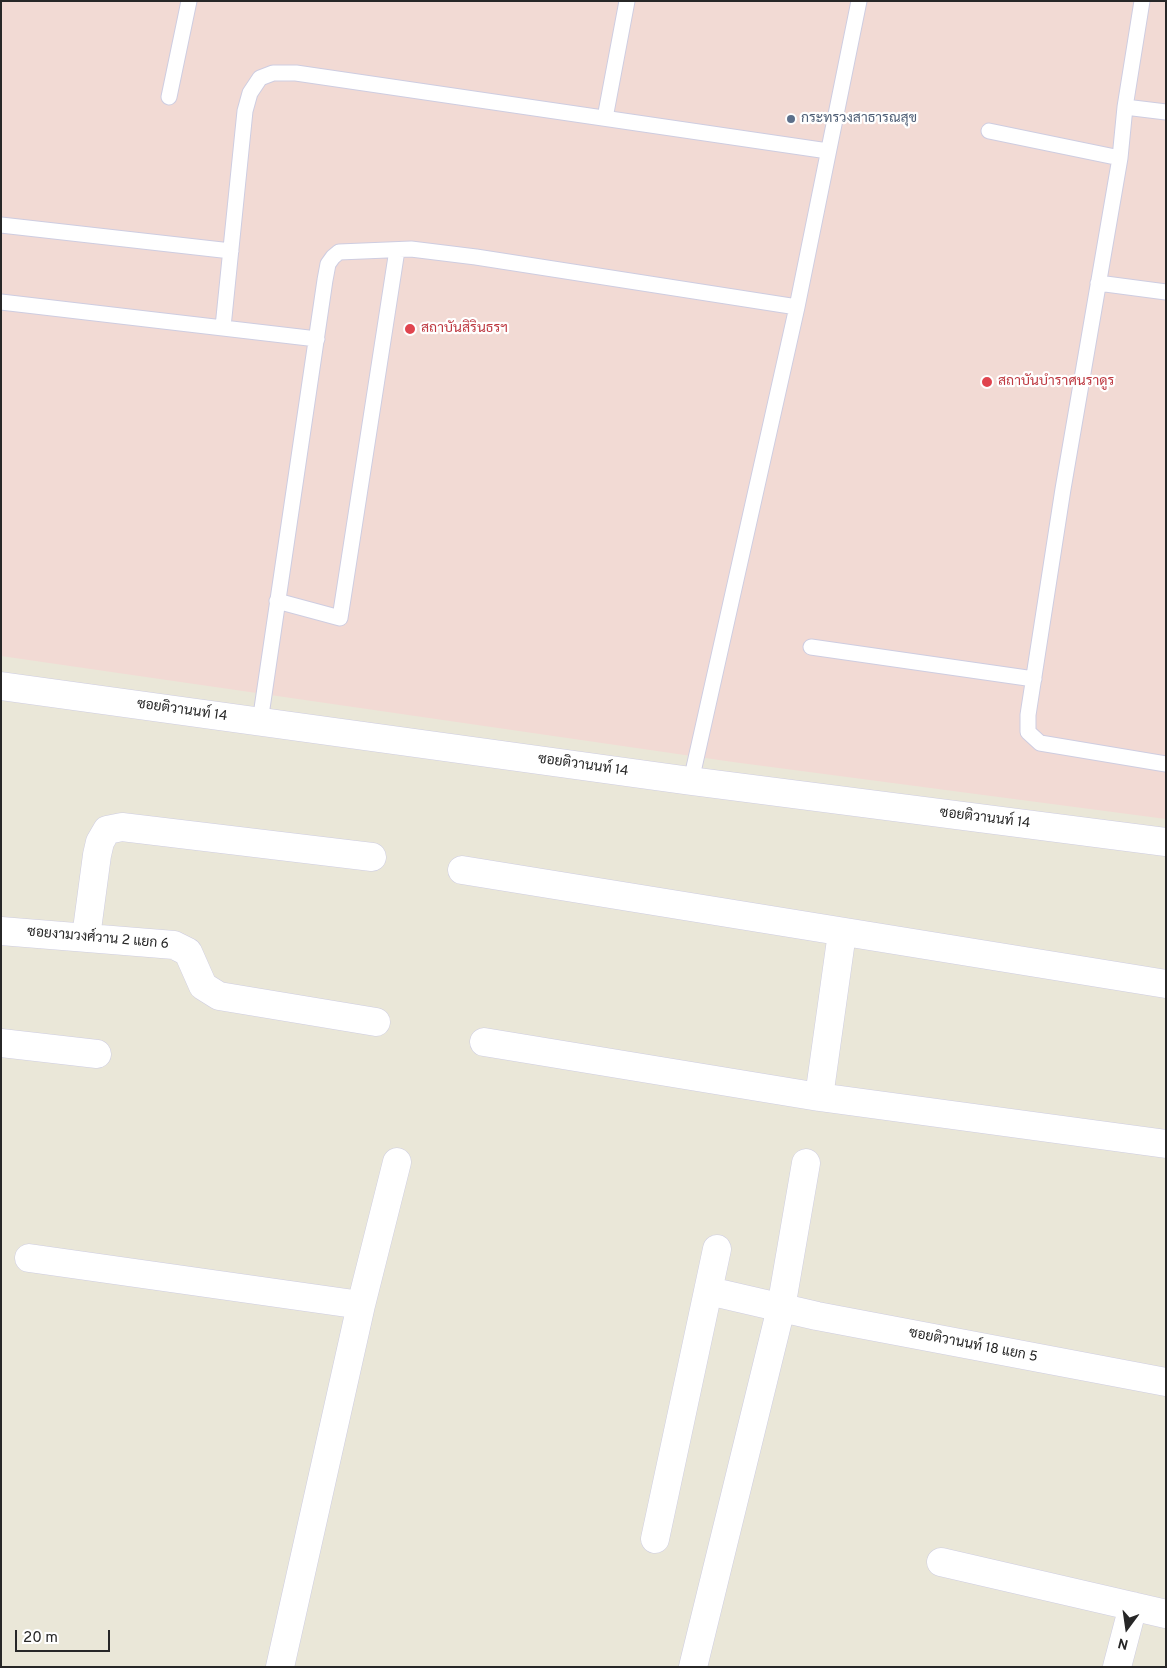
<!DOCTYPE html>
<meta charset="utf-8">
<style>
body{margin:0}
#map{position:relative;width:1167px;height:1668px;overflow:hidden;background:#eae7d8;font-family:Overpass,sans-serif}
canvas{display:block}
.frame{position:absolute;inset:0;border:2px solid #272727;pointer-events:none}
.north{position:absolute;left:1102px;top:1603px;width:50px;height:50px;-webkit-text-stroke:4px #fff;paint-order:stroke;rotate:194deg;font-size:14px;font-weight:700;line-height:20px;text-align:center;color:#272727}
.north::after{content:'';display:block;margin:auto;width:18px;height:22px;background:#272727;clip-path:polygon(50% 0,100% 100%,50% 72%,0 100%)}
.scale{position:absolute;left:15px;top:1630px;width:95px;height:22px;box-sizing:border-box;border:2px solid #272727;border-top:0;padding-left:6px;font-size:15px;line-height:18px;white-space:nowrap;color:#272727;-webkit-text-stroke:4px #fff;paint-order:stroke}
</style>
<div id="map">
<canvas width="1167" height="1668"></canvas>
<div class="frame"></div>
<div class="north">N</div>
<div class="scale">20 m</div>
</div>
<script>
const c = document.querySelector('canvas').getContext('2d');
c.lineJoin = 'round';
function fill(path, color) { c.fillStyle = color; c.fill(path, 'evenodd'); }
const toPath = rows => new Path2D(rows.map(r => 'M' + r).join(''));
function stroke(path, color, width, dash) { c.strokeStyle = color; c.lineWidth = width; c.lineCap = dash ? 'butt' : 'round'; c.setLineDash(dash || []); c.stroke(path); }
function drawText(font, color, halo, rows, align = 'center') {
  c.font = font + ' Overpass,Sarabun,sans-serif'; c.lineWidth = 4.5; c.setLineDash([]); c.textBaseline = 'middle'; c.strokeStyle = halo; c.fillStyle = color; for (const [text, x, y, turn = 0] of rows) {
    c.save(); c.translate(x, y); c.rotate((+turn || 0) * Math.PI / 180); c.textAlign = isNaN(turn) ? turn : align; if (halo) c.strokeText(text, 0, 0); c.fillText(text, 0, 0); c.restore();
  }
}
const medical = toPath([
 [1,1,1166,1,1166,819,733,762,1,656]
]);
const service = toPath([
 [169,97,189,1],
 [1125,107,1142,1],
 [1166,112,1125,107,1120,158,1063,489,1028,715,1028,732,1040,743,1166,764],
 [605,118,627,1],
 [989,131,1120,158],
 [1,225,231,251],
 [1098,283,1166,292],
 [1,302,317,339],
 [223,327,245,111,250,93,260,78,273,73,296,73,828,151],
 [277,601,340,618,397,250],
 [811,647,1034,679],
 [260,722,325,280,328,264,333,257,339,252,411,249,476,257,797,307],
 [691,781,797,307,859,1]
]);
const minor = toPath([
 [1,686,691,781,1166,842],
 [462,870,1166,984],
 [1,931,174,945,188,952,203,986,219,996,376,1022],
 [86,937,97,855,100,842,107,830,122,827,372,857],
 [484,1042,819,1097,1166,1144],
 [1,1043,97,1054],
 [819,1097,842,933],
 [29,1258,361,1305],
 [709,1291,817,1316,1166,1382],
 [655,1539,717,1249],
 [941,1562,1166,1614],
 [280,1667,361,1305,397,1162],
 [693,1667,781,1308,806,1163],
 [1117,1667,1133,1606]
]);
const markers = [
 [791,119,5,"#5c6f8a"],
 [410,329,6,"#e0444e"],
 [987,382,6,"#e0444e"]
];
const serviceNames = [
 ["กระทรวงสาธารณสุข",801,119]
];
const healthNames = [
 ["สถาบันสิรินธรฯ",421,329],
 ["สถาบันบำราศนราดูร",998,382]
];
const streetNames = [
 ["ซอยติวานนท์ 14",182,711,8],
 ["ซอยติวานนท์ 14",583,766,8],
 ["ซอยติวานนท์ 14",985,819,7],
 ["ซอยงามวงศ์วาน 2 แยก 6",98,939,5],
 ["ซอยติวานนท์ 18 แยก 5",973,1346,11]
];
fill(medical, '#f2dad4');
stroke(service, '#cecde1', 17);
stroke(minor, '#cecde1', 29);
stroke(service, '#fff', 15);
stroke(minor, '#fff', 28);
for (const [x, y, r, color] of markers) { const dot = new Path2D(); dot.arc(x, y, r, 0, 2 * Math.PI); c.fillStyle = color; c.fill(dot); stroke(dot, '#fff', 2); }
drawText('14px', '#4e5e75', '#fff', serviceNames, 'left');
drawText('14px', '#be3a42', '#fff', healthNames, 'left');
drawText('14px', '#272727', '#fff', streetNames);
</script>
